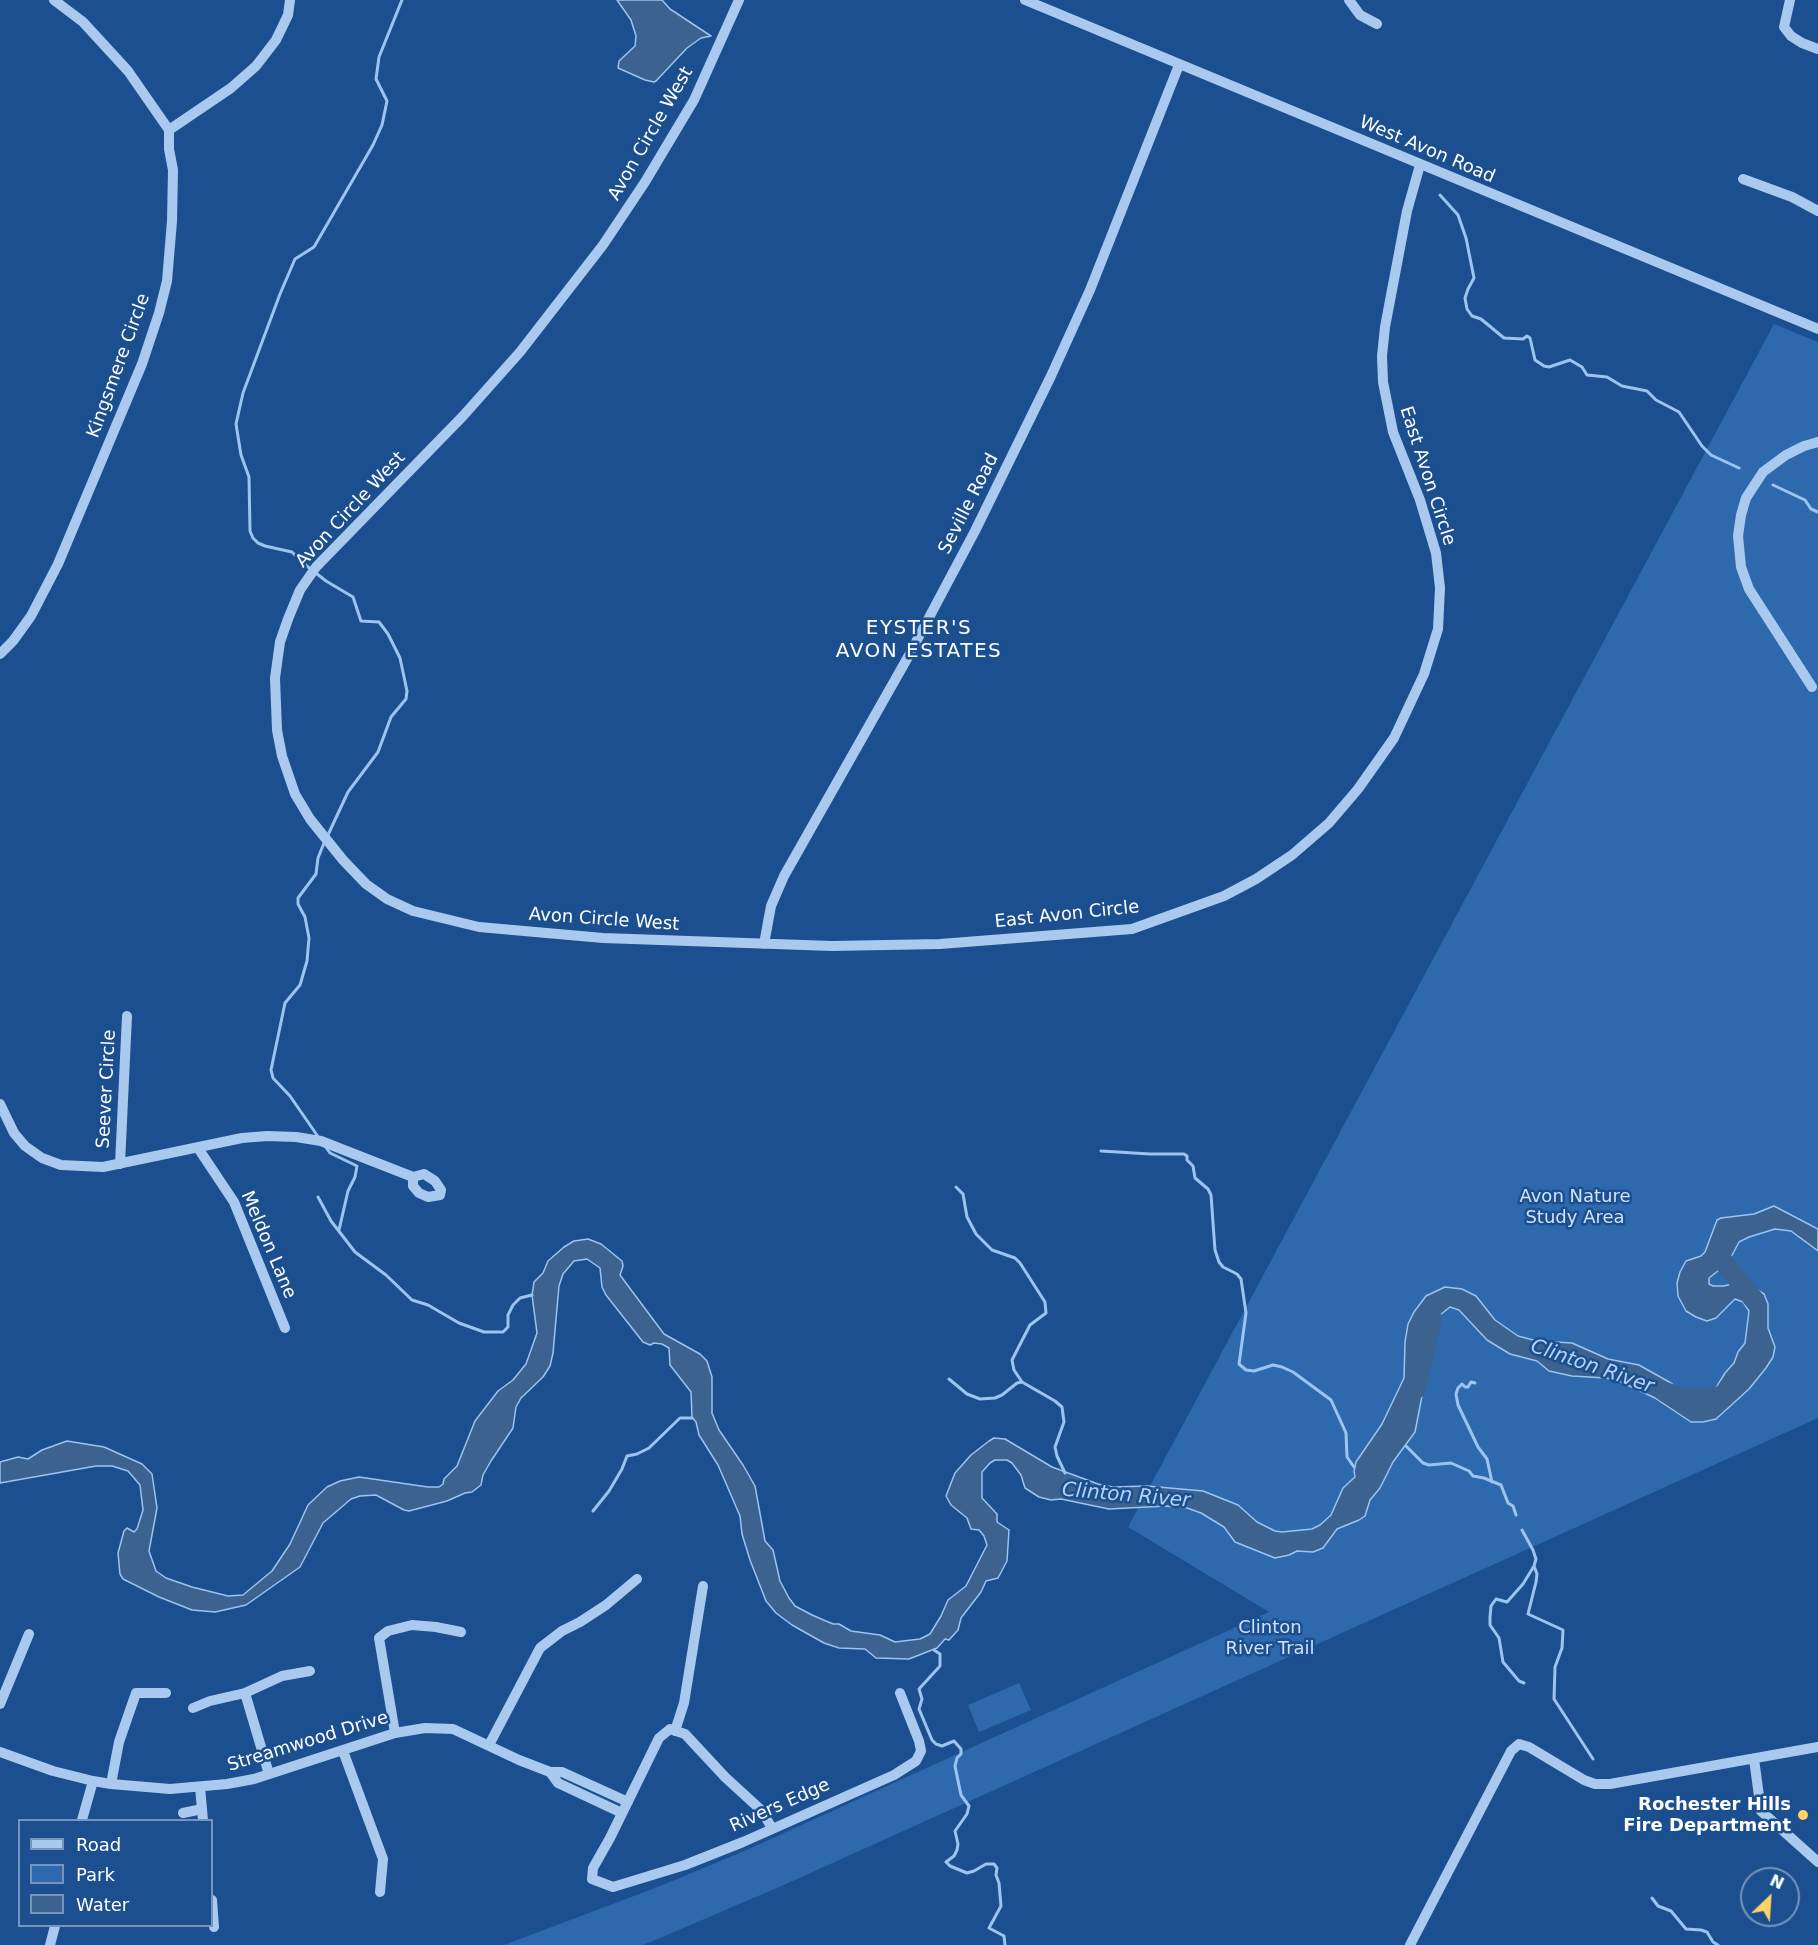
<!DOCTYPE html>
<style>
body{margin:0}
#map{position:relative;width:1818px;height:1945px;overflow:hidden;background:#1b4f8f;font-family:"DejaVu Sans",sans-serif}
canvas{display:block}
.legend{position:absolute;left:18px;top:1819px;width:195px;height:108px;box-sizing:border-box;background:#1b4f8f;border:2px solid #7695bc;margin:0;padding:8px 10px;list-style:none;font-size:18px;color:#fff}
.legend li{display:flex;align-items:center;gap:12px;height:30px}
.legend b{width:30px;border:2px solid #7695bc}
.north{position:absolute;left:1740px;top:1867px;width:60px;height:60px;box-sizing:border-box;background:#1b4f8f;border:2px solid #7695bc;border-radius:50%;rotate:25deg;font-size:16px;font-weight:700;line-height:24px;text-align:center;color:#fff}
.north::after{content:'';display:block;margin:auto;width:21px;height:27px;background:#ffd166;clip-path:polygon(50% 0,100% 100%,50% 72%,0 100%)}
</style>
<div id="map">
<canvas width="1818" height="1945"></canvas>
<ul class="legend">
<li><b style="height:8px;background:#a9c9ee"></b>Road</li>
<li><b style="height:16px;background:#2e69ad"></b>Park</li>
<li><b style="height:16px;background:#3c6290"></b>Water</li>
</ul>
<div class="north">N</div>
</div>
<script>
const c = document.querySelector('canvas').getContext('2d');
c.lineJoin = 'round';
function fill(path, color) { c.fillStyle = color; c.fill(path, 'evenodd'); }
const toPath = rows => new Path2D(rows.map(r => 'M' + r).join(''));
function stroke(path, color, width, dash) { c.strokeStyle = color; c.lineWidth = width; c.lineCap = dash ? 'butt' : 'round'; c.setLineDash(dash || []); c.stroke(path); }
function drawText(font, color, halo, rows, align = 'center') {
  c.font = font + ' "DejaVu Sans",sans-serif'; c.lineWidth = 5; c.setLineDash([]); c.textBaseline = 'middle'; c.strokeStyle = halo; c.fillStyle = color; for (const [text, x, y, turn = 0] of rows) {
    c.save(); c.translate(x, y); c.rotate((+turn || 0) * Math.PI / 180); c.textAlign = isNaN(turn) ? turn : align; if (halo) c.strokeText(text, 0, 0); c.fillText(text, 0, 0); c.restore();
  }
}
const green = toPath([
 [1774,324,1818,342,1818,1418,786,1884,658,1939,642,1945,504,1945,663,1885,751,1848,1269,1612,1128,1527],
 [1019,1683,1031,1710,979,1732,968,1705]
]);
const water = toPath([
 [617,0,662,0,670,9,711,36,701,38,687,48,656,81,654,82,645,80,618,68,619,61,635,46,636,36,631,20,617,0],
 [1774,1206,1818,1229,1818,1251,1791,1231,1775,1229,1749,1237,1739,1242,1728,1263,1709,1278,1709,1284,1713,1286,1724,1286,1742,1281,1764,1294,1768,1304,1768,1328,1775,1347,1773,1357,1766,1368,1749,1389,1716,1419,1703,1422,1691,1422,1655,1398,1619,1381,1606,1378,1572,1376,1549,1371,1537,1361,1510,1354,1487,1340,1459,1310,1450,1307,1435,1319,1422,1357,1422,1396,1415,1432,1393,1462,1380,1488,1370,1500,1365,1516,1359,1520,1337,1529,1323,1548,1313,1552,1297,1551,1289,1555,1275,1558,1235,1542,1224,1527,1201,1513,1187,1508,1166,1506,1109,1509,1061,1499,1051,1500,1039,1497,1025,1488,1021,1475,1012,1463,1007,1460,995,1460,990,1463,982,1472,982,1498,997,1514,997,1522,1009,1530,1007,1561,998,1578,986,1581,981,1592,961,1618,958,1630,949,1640,945,1639,937,1648,909,1659,876,1658,865,1649,839,1648,824,1643,792,1625,776,1613,766,1601,750,1560,742,1534,740,1516,718,1465,699,1435,696,1422,692,1417,691,1392,670,1365,669,1348,662,1344,654,1343,650,1345,643,1342,606,1295,602,1287,600,1268,587,1259,574,1261,563,1274,559,1286,553,1353,550,1366,543,1377,521,1398,516,1407,513,1428,491,1461,483,1475,481,1485,472,1492,465,1493,447,1501,409,1511,404,1510,376,1495,360,1496,351,1499,323,1523,300,1567,246,1605,215,1612,192,1610,159,1597,123,1579,120,1574,118,1553,124,1531,127,1528,134,1532,137,1529,143,1510,140,1485,128,1471,112,1466,96,1466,0,1483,0,1462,18,1457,28,1459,42,1450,67,1441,104,1447,142,1464,152,1474,157,1508,149,1551,156,1571,166,1578,192,1587,228,1596,243,1595,272,1571,290,1544,308,1505,327,1487,340,1481,359,1477,428,1487,439,1487,443,1484,444,1479,457,1466,475,1421,498,1391,513,1380,526,1364,537,1333,532,1295,534,1282,543,1273,548,1261,564,1247,574,1241,588,1239,601,1244,622,1261,623,1266,620,1275,664,1334,700,1354,707,1361,712,1377,712,1413,719,1430,743,1465,755,1486,765,1541,773,1550,780,1581,789,1598,795,1606,812,1615,833,1624,839,1624,851,1631,880,1635,895,1642,920,1639,930,1634,941,1616,948,1600,966,1586,987,1545,984,1536,979,1530,971,1529,967,1518,951,1505,946,1496,955,1473,971,1455,989,1441,994,1438,1005,1439,1052,1467,1098,1484,1113,1487,1147,1486,1203,1491,1238,1505,1257,1522,1275,1531,1282,1532,1312,1529,1320,1525,1331,1515,1343,1488,1355,1477,1354,1471,1356,1462,1382,1424,1404,1378,1405,1342,1408,1324,1414,1312,1426,1296,1445,1287,1462,1289,1476,1296,1495,1320,1518,1336,1537,1341,1572,1343,1608,1359,1639,1365,1671,1383,1691,1399,1706,1399,1713,1393,1725,1373,1734,1363,1738,1352,1745,1343,1749,1311,1743,1302,1735,1299,1716,1318,1707,1321,1696,1317,1686,1311,1678,1296,1677,1283,1680,1272,1686,1261,1701,1256,1705,1252,1717,1220,1721,1218,1754,1214,1774,1206]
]);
const stream = toPath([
 [1440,195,1458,215,1466,238,1474,278,1468,289,1465,298,1467,309,1472,316,1481,319,1504,338,1523,339,1527,336,1530,338,1535,360,1544,366,1549,367,1570,360,1582,367,1587,375,1607,377,1622,386,1647,391,1656,400,1679,412,1702,446,1711,455,1739,468],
 [1773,485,1805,500,1811,509,1818,512],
 [327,837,348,792,378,752,391,717,406,699,407,691,400,658,388,634,379,622,361,621,353,597,326,581,303,563,292,552,265,546,258,543,253,538,250,531,249,477,241,455,236,424,243,393,280,294,295,259,314,247,373,145,382,125,387,101,376,79,379,57,402,0],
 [319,1138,290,1096,273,1078,271,1070,285,1003,300,985,307,961,309,938,305,917,298,904,298,898,316,874,318,858,324,843],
 [325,1146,330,1153,357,1166,355,1177,348,1191,339,1230],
 [1101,1151,1150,1154,1184,1154,1187,1156,1187,1160,1193,1166,1195,1178,1208,1189,1211,1195,1215,1250,1219,1262,1223,1267,1237,1274,1241,1279,1246,1313,1239,1364,1246,1370,1254,1371,1273,1365,1282,1367,1293,1372,1331,1400,1346,1433,1347,1457,1354,1467],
 [956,1187,963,1194,967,1217,976,1234,992,1250,1015,1258,1020,1263,1045,1302,1046,1313,1030,1325,1012,1360,1014,1370,1022,1382,1055,1401,1062,1407,1064,1422,1055,1447,1057,1456,1065,1473],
 [318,1197,331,1221,355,1252,386,1275,412,1300,428,1305,459,1323,484,1332,503,1332,508,1327,508,1315,513,1305,520,1298,532,1295],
 [949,1379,967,1394,980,1399,995,1398,1002,1395,1017,1383,1022,1382],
 [1475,1383,1471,1382,1468,1387,1465,1387,1462,1384,1458,1388,1456,1394,1458,1405,1478,1447,1487,1459,1492,1482],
 [1406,1446,1423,1463,1429,1465,1451,1463,1469,1471,1473,1476,1484,1478,1501,1485,1508,1503,1513,1506,1516,1515],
 [593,1511,609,1491,622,1469,627,1456,637,1454,649,1448,680,1418,692,1418],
 [1522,1530,1533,1550,1536,1559,1534,1566,1537,1574,1536,1582,1528,1614,1563,1630,1562,1648,1555,1667,1554,1699,1593,1759],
 [934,1650,940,1654,940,1666,919,1689,922,1699,919,1709,932,1740,936,1744,942,1746,954,1741,961,1749,961,1754,957,1758,955,1766,961,1795,969,1806,967,1814,955,1831,958,1844,957,1850,954,1856,946,1862,950,1866,967,1873,974,1871,986,1864,994,1864,997,1868,996,1875,999,1883,1001,1906,989,1928,1004,1936,1005,1945],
 [1524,1683,1519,1681,1503,1662,1499,1638,1490,1625,1490,1617,1491,1606,1496,1599,1507,1602,1523,1584,1534,1566],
 [1652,1898,1658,1906,1671,1911,1686,1929,1701,1930,1707,1932,1713,1942,1718,1945]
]);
const river = toPath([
 [1724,1242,1718,1255,1755,1301],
 [1416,1389,1432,1318],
 [1665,1392,1687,1399,1723,1396,1729,1387]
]);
const minor = toPath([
 [739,0,694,100,645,182,603,245,520,352,463,416,316,567,300,590,288,619,280,642,275,678,277,730,282,756,295,794,310,819,343,860,366,884,387,899,413,911,479,927,603,938,832,946,940,944,1132,929,1224,896,1256,879,1292,855,1329,823,1358,789,1394,738,1424,674,1438,629,1440,588,1436,553,1420,500,1393,432,1383,382,1382,356,1385,327,1407,211,1420,165],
 [1025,0,1818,329],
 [1349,0,1360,15,1377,24],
 [1790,0,1784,27,1791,36,1802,43,1818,49],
 [169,130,231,88,256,66,276,40,288,15,290,0],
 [1743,179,1792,197,1818,211],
 [0,654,13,641,31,616,58,564,142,364,159,313,167,281,172,221,173,170,169,149,169,130,128,71,83,22,54,0],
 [1812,687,1749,589,1741,567,1738,536,1741,515,1746,498,1763,472,1786,455,1804,446,1818,442],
 [764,944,771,906,784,876,908,657,975,531,1051,376,1090,290,1179,65],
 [0,1104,14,1133,25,1146,42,1158,61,1165,103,1167,242,1138,267,1136,296,1137,321,1141,413,1177,424,1174,435,1181,441,1190,440,1195,428,1197,419,1193,413,1186,413,1177],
 [198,1148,234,1202,285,1328],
 [120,1164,127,1016],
 [245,1693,269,1774],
 [0,1704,29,1634],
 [193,1708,210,1701,245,1693,282,1676,310,1671],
 [675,1731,684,1703,703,1586],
 [395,1733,379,1638,388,1631,412,1625,436,1627,461,1632],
 [489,1745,540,1648,562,1631,580,1622,606,1605,637,1579],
 [343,1751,383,1859,380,1892],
 [0,1752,53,1771,93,1781,111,1784,170,1789,227,1784,254,1779,395,1733,425,1728,453,1729,519,1760,550,1772,562,1772,628,1802],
 [1754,1759,1761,1811,1818,1862],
 [550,1772,558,1783,622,1813],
 [111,1784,119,1742,136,1693,166,1693],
 [200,1787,203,1820],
 [183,1813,202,1809],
 [82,1820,93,1781],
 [772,1828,761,1810,725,1777,685,1734,670,1729,659,1738,610,1838,593,1868,592,1879,613,1887,685,1865,743,1842,894,1775,916,1761,921,1751,919,1741,900,1693],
 [212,1900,214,1927],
 [50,1945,55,1926],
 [1410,1945,1511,1751,1519,1744,1529,1747,1584,1780,1595,1784,1610,1784,1818,1747]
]);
const markers = [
 [1803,1815,6,"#ffd166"]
];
const streetNames = [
 ["Avon Circle West",651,134,-60],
 ["West Avon Road",1427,150,23],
 ["Kingsmere Circle",119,366,-70],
 ["East Avon Circle",1427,476,72],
 ["Seville Road",969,504,-63],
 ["Avon Circle West",351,510,-47],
 ["East Avon Circle",1067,915,-6],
 ["Avon Circle West",604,920,4],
 ["Seever Circle",107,1089,-87],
 ["Meldon Lane",268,1245,67],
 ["Streamwood Drive",308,1742,-17],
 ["Rivers Edge",780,1806,-24]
];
const parkNames = [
 ["Avon Nature",1575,1197],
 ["Study Area",1575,1218],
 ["Clinton",1270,1628],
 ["River Trail",1270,1649]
];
const poiNames = [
 ["Rochester Hills",1791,1805],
 ["Fire Department",1791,1826]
];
const neighbourhoodNames = [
 ["EYSTER'S",919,629],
 ["AVON ESTATES",919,652]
];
const waterNames = [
 ["Clinton River",1592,1367,19],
 ["Clinton River",1126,1496,5]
];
fill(green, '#2e69ad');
fill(water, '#3c6290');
stroke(water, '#9cc4f0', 1.5);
stroke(stream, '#9cc4f0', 3);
stroke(river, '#3c6290', 20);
stroke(minor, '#a9c9ee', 10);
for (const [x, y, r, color] of markers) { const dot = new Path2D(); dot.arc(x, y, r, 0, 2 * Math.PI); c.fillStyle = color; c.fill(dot); stroke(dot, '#1b4f8f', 2); }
drawText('18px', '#fff', '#1b4f8f', streetNames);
drawText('18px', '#cfe3fa', '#1b4f8f', parkNames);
drawText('bold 18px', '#fff', '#1b4f8f', poiNames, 'right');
c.letterSpacing = '1.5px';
drawText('20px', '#fff', '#1b4f8f', neighbourhoodNames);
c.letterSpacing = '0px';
drawText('italic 20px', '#b5d3f5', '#1b4f8f', waterNames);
</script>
